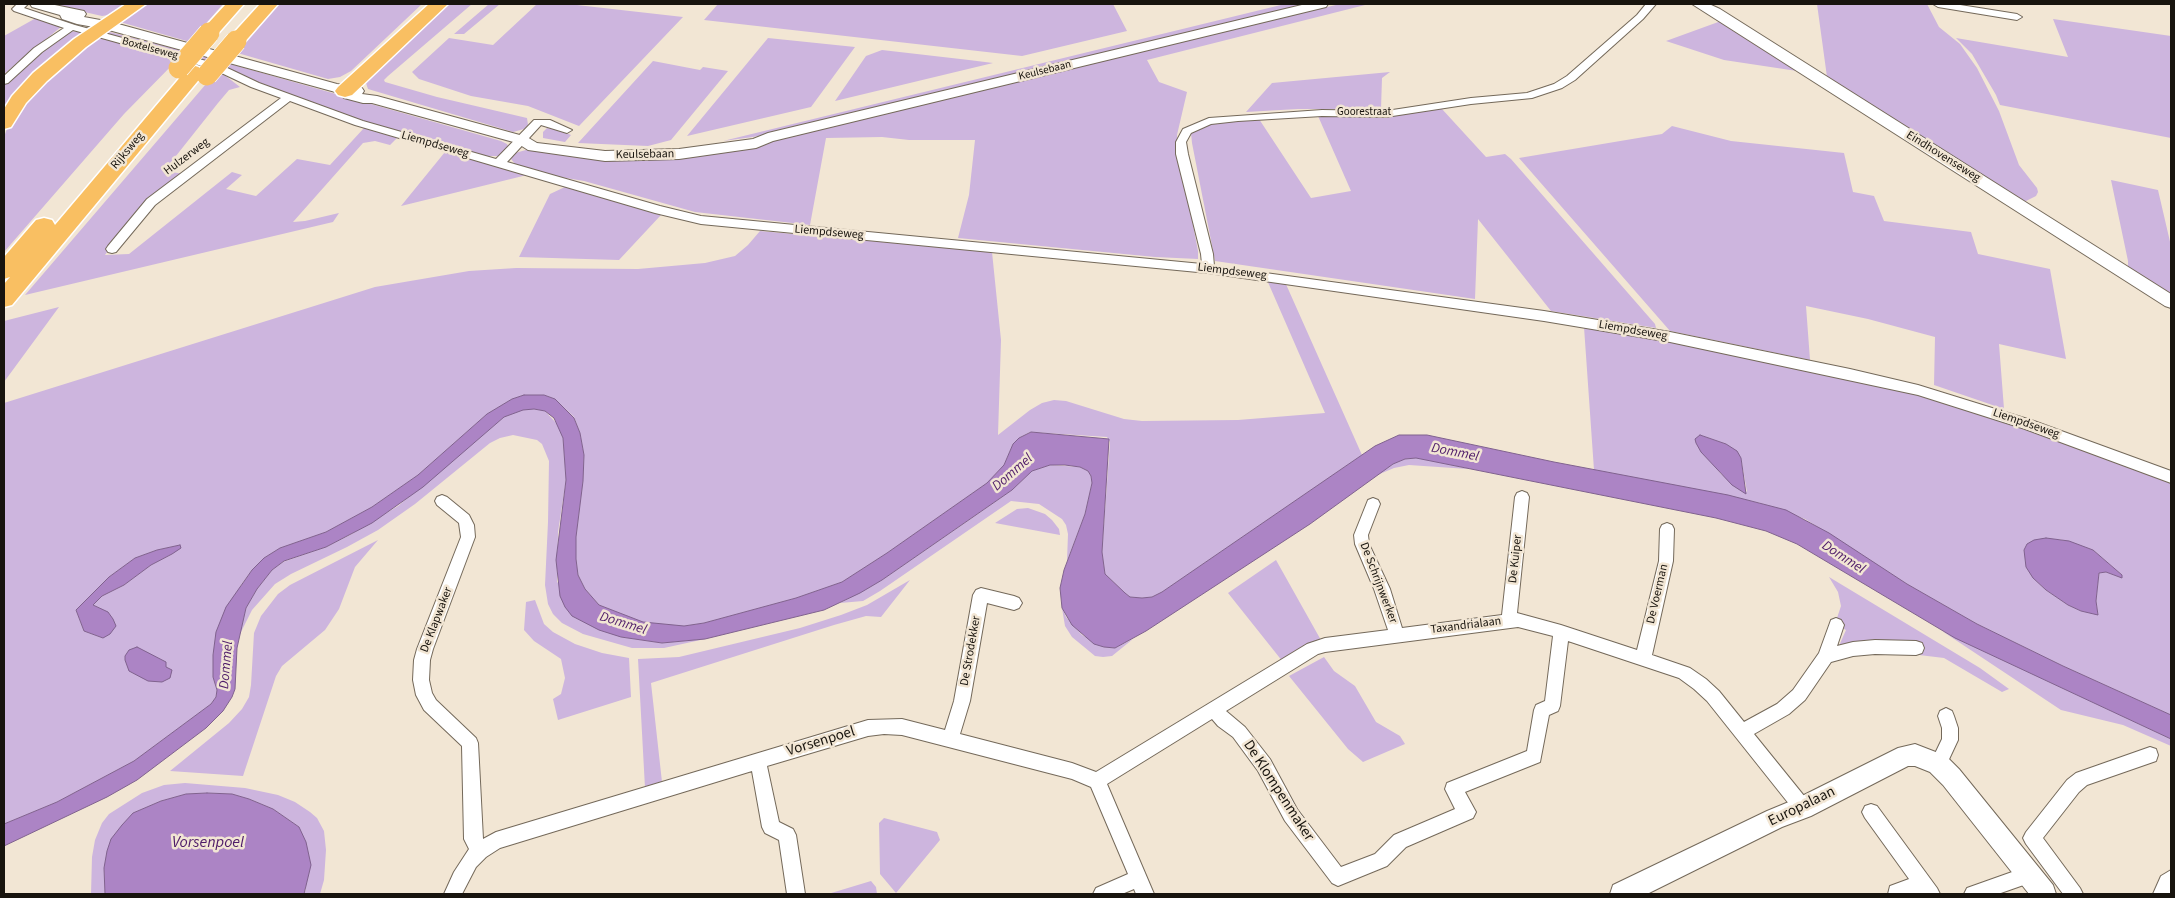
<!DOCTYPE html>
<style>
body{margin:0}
#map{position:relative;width:2175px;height:898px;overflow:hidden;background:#f2e6d4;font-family:"Source Sans 3",sans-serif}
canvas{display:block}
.frame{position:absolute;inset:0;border:5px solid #18140e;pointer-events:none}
</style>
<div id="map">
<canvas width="2175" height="898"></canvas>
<div class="frame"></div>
</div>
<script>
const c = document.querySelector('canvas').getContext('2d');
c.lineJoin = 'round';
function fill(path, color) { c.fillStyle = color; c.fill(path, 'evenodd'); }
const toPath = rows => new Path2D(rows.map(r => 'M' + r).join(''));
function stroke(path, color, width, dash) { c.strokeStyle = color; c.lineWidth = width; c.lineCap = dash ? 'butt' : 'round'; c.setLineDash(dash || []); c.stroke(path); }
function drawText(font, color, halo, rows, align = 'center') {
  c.font = font + ' "Source Sans 3",sans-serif'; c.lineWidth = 5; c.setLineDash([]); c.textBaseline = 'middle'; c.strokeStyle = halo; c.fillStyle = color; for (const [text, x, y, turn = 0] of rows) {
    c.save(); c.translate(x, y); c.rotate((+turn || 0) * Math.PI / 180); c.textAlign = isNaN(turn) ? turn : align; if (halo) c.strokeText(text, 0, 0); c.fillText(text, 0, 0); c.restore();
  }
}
const green = toPath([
 [49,4,131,4,115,14,102,16],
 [142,4,223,4,190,42,120,22,122,17],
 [276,4,422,4,351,71,340,77,328,79,234,52],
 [448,4,472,4,388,76,384,80,385,82,437,97,527,118,528,125,524,129,513,132,368,89,366,83,368,78],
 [489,4,500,4,464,34,454,34],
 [537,4,568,4,683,17,579,126,528,106,471,96,419,79,412,72,449,38,493,45],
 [718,4,1113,4,1127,31,1022,56,704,20],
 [1285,4,1310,4,805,126,753,137,723,141],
 [1340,4,1369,4,1147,60,1159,82,1187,92,1177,135,1178,146,1198,251,1198,259,1155,257,958,238,969,195,975,140,909,140,882,137,826,138,810,225,695,212,584,181,554,176,516,165,511,159,515,153,526,150,588,157,737,149],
 [1817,4,1927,4,1939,27,1960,44,1977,68,1999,111,2019,165,2037,188,2038,192,2036,196,2024,202,1827,77],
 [36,18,62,26,4,74,4,36],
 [2053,19,2171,36,2171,138,2000,105,1996,95,1972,54,1956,38,2068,57],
 [1721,21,1797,71,1724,60,1666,41],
 [71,31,84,33,23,84,4,107,4,84,36,54],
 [106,31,185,51,501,141,507,144,509,148,499,156,485,156,369,123,259,83,222,66,101,33],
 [95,36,179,58,124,114,4,252,4,137,9,123,39,85],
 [768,38,855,47,811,107,687,136],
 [882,50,969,60,993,63,835,101,866,56],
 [653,61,700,70,703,67,728,71,671,140,648,146,578,143],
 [218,70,240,87,229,90,218,103,164,171,185,174,139,208,105,255,129,254,232,172,242,175,226,189,256,196,297,159,330,165,364,128,397,138,390,145,375,141,363,143,293,222,305,221,339,213,333,222,25,295],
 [1390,72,1382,78,1381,109,1298,109,1246,112,1272,83],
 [1442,109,1486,157,1505,154,1511,159,1655,324,1656,328,1551,311,1478,219,1475,299,1215,261,1192,143,1191,133,1194,130,1212,123,1259,119,1311,198,1351,191,1318,116,1379,117],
 [1672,126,1731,141,1844,153,1853,192,1874,196,1884,221,1971,232,1978,254,2050,269,2066,359,1999,344,2004,409,1934,385,1935,337,1868,319,1806,306,1810,360,1670,331,1519,158,1662,134],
 [547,128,557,129,571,135,565,142,543,138,543,132],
 [445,152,495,166,527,175,401,206],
 [2111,180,2158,190,2171,246,2171,295,2128,268,2128,261],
 [565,187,661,215,619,260,519,257,550,194],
 [760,231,992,252,1001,340,998,435,1030,410,1042,403,1054,400,1066,401,1124,419,1142,421,1238,420,1325,413,1267,280,1285,282,1362,455,1162,592,1152,597,1142,598,1130,597,1125,593,1105,574,1102,552,1110,442,1107,437,1030,432,1019,438,1013,444,1004,465,987,483,887,553,842,582,796,598,704,623,684,626,663,626,642,622,599,605,585,589,578,575,576,559,576,537,583,481,584,455,580,433,574,417,555,399,544,395,524,395,512,399,487,414,418,475,372,507,326,532,280,548,264,558,252,570,241,585,213,655,213,677,217,690,216,697,211,704,134,761,57,802,4,824,4,403,375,287,469,271,516,268,638,269,705,263,735,256,748,245],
 [180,545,172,554,151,565,124,585,102,596,93,605,99,608,103,638,84,631,76,610,109,577,135,558,157,550],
 [59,307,4,382,4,321],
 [1584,327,1670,340,1910,393,2066,442,2171,482,2171,715,2063,666,1977,624,1907,584,1805,519,1760,503,1594,470],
 [1700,435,1726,444,1741,458,1747,492,1721,474,1714,465],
 [2059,539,2093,550,2122,575,2122,578,2106,572,2099,573,2096,601,2098,614,2081,611,2068,605,2046,590,2033,578],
 [524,409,534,409,545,411,559,426,563,438,566,480,558,532,557,582,621,637,662,643,705,639,664,648,632,648,583,634,562,623,553,614,548,604,545,585,548,522,549,461,542,444,537,440,513,435,500,438,490,443,415,504,378,530,347,547,291,574,275,584,252,610,239,636,246,608,257,589,272,570,283,562,326,547,350,535,398,506,504,417],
 [1416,458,1429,459,1468,469,1409,465,1394,468,1375,476,1393,464,1405,459],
 [1050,465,1080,467,1088,471,1091,476,1092,483,1085,514,1067,561,1068,534,1066,525,1062,519,1039,504,1011,501,880,591,863,601,840,603,882,580,975,516,1012,490,1032,471],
 [1028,508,1045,514,1052,520,1059,529,1060,535,995,523,1017,509],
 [378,540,355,567,339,609,325,630,282,666,276,676,243,776,170,771,229,723,242,709,249,697,251,685,254,633,261,616,278,594,290,585],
 [1276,560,1322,642,1283,662,1228,593],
 [1829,577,1980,668,2009,689,2002,692,1944,658,1919,655,1916,646,1838,648,1846,630,1835,624,1841,606,1838,592],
 [910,580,881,617,866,616,834,625,651,683,662,782,645,788,638,659,679,657,800,628,841,615,867,605],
 [535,600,544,624,553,632,575,644,602,653,629,658,631,697,558,720,553,699,561,694,565,678,561,659,534,641,524,630,526,602],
 [1062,608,1066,617,1082,635,1104,647,1115,648,1133,639,1112,656,1103,657,1095,656,1072,637,1065,626],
 [1942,631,2171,739,2171,746,2123,725,2061,710],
 [1324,657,1334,671,1355,686,1376,722,1400,736,1405,744,1363,762,1348,749,1289,676],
 [185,783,245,788,278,795,295,802,310,812,317,818,324,831,326,850,324,880,320,894,304,894,306,889,299,827,273,809,249,799,232,794,207,793,186,794,161,801,133,813,104,868,105,894,91,894,92,857,95,840,102,823,109,814,142,793,164,785],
 [884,818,937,832,940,840,896,893,880,874,879,823],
 [871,881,876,887,877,894,828,894]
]);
const water = toPath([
 [524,395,544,395,555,399,574,418,580,433,584,455,583,481,576,537,576,559,578,575,585,589,599,605,643,622,684,626,704,623,796,598,842,582,887,553,987,483,1004,465,1013,444,1019,438,1031,432,1109,439,1102,552,1105,574,1125,593,1130,597,1142,598,1152,597,1162,592,1375,446,1399,435,1427,435,1554,462,1728,495,1786,510,1829,533,1907,584,1977,624,2063,666,2171,715,2171,739,1955,638,1797,544,1766,531,1716,518,1416,458,1405,459,1393,464,1310,524,1146,631,1115,648,1104,647,1094,644,1072,625,1062,608,1060,588,1064,570,1085,514,1092,483,1091,476,1088,471,1080,467,1065,465,1050,465,1032,471,1012,490,882,580,860,593,824,610,705,639,662,643,621,637,599,630,572,616,565,607,560,596,556,560,566,480,563,438,554,418,545,411,534,409,523,410,504,417,423,487,372,523,326,547,284,561,272,570,257,589,246,608,237,648,235,689,232,697,223,711,206,728,137,780,107,797,4,846,4,824,57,802,134,761,211,704,216,697,217,690,213,677,213,655,216,632,226,607,252,570,264,558,280,548,326,532,372,507,418,475,487,414,512,399,524,395],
 [1700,435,1726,444,1737,451,1741,458,1746,494,1732,485,1701,452,1696,443,1695,439,1700,435],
 [2046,538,2069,541,2093,550,2122,575,2122,578,2106,572,2099,573,2096,601,2098,615,2081,611,2068,605,2046,590,2033,578,2026,567,2024,550,2027,544,2034,540,2046,538],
 [180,545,181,548,172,554,151,565,124,585,102,596,93,605,108,612,113,619,116,626,110,634,103,638,84,631,76,610,109,577,135,558,157,550,180,545],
 [137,647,166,662,166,667,172,670,170,678,162,682,148,681,129,671,125,660,125,656,129,650,137,647],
 [207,793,232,794,249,799,273,809,299,827,306,842,311,865,304,894,105,894,104,868,107,851,111,839,122,825,133,813,161,801,186,794,207,793]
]);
const street = toPath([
 [17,4,28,4,24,8,75,25,221,65,259,83,363,121,496,159,534,120,550,120,572,130,567,133,541,125,507,162,660,206,701,216,1202,264,1201,254,1176,154,1176,142,1183,129,1209,118,1322,110,1386,111,1471,98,1527,93,1554,84,1567,76,1637,15,1646,4,1656,4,1643,19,1575,80,1562,88,1532,98,1471,104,1386,117,1322,116,1238,121,1211,124,1191,133,1186,142,1188,154,1213,254,1214,266,1544,311,1670,332,1850,369,1918,385,2034,421,2171,471,2171,483,2025,429,1918,395,1670,342,1544,321,1208,273,701,224,655,213,355,125,290,101,155,205,116,252,112,253,108,252,106,249,108,246,147,199,281,98,251,87,213,69,73,30,42,52,8,83,4,84,4,76,34,48,64,28,14,11,12,9,17,4],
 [1933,4,1954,4,2017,14,2022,17,2017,20,1938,7,1933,4],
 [1522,491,1527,493,1529,497,1517,613,1561,625,1637,650,1659,561,1660,529,1662,525,1667,523,1672,525,1674,529,1673,561,1652,655,1690,668,1706,679,1719,691,1744,722,1777,704,1793,690,1819,653,1831,620,1836,618,1841,620,1844,625,1837,646,1853,642,1875,640,1916,641,1922,643,1924,648,1922,653,1916,655,1875,654,1853,656,1831,662,1805,700,1789,714,1754,734,1809,802,1812,808,1809,814,1803,816,1797,814,1707,701,1694,689,1679,678,1568,641,1560,706,1558,711,1549,715,1540,762,1465,792,1476,812,1473,818,1406,847,1387,866,1338,886,1332,883,1285,821,1258,771,1233,737,1218,726,1212,719,1107,784,1154,894,1136,894,1134,889,1122,894,1093,894,1096,888,1128,874,1091,787,1072,779,902,735,884,734,868,736,767,766,779,822,793,829,796,835,805,894,787,894,779,840,765,833,762,827,752,771,500,848,486,857,476,867,462,894,444,894,454,872,469,849,464,839,462,746,424,710,416,695,413,680,414,660,417,649,461,537,459,523,437,505,435,501,437,497,442,495,447,497,469,515,474,525,475,537,433,649,430,660,429,680,432,693,436,700,476,738,478,743,483,839,496,832,868,720,902,719,945,730,954,701,973,595,976,590,981,588,1014,596,1019,598,1022,603,1019,608,1014,610,987,603,970,701,960,734,1072,763,1096,772,1307,644,1325,638,1388,630,1374,589,1355,544,1354,535,1368,500,1373,498,1378,500,1380,504,1368,535,1369,544,1390,589,1402,628,1502,615,1515,497,1517,493,1522,491],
 [1518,627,1553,636,1545,701,1536,705,1534,710,1527,751,1447,783,1445,789,1455,809,1394,835,1375,854,1341,867,1297,809,1270,759,1245,727,1226,711,1318,654,1325,652,1518,627],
 [1946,708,1952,711,1954,716,1958,728,1958,740,1944,770,1938,772,1932,770,1930,764,1942,739,1942,728,1938,716,1940,711,1946,708],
 [2150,747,2156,749,2158,755,2156,761,2087,785,2079,792,2043,838,2080,888,2083,894,2063,894,2026,844,2023,838,2026,832,2067,780,2076,773,2150,747],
 [1871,804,1877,806,1937,888,1940,894,1888,894,1890,886,1909,879,1865,818,1862,812,1865,806,1871,804],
 [2029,866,2035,869,2038,875,2035,881,1998,894,1964,894,1967,888,2029,866],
 [2171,870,2171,894,2153,894,2161,876,2171,870]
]);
const secondary = toPath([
 [30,4,50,4,84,11,86,14,84,17,111,22,337,84,362,88,364,91,362,94,377,96,527,137,537,143,605,151,679,149,753,139,768,133,1306,4,1328,4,1326,7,773,141,756,148,679,159,605,161,528,150,517,143,372,103,363,103,344,98,339,93,105,29,77,24,62,19,60,15,32,7,30,4],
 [1692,4,1709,4,1720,9,2171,294,2171,308,2165,306,1692,4],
 [1915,744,1946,756,1959,769,2053,885,2056,894,2029,894,1943,785,1930,772,1915,766,1908,766,1811,816,1782,827,1647,894,1610,894,1613,885,1767,811,1796,799,1898,748,1915,744]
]);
const highway = toPath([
 [126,4,146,4,86,47,47,81,26,103,11,127,4,129,4,109,12,96,33,73,74,39,126,4],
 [226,4,244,4,215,37,209,38,203,37,200,33,203,29,226,4],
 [260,4,278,4,242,45,236,46,230,45,227,41,230,37,260,4],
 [429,4,448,4,352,95,345,97,338,95,335,91,338,87,429,4],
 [195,66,202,68,204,72,202,76,12,305,4,307,4,284,10,277,4,279,4,257,36,220,44,218,52,220,55,225,188,68,195,66]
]);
const highwayBridge = toPath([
 [179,68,209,33],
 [207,75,236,41]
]);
const farStreetnames = [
 ["Boxtelseweg",150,49,15],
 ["Keulsebaan",1045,71,-14],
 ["Goorestraat",1364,113]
];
const streetNames = [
 ["Liempdseweg",435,145,16],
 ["Rijksweg",128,151,-50],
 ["Keulsebaan",645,155,-1],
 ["Hulzerweg",187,157,-37],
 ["Eindhovenseweg",1943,157,32],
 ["Liempdseweg",829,233,5],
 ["Liempdseweg",1232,272,7],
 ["Liempdseweg",1633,331,10],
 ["Liempdseweg",2026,424,19],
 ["De Kuiper",1516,559,-84],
 ["De Schrijnwerker",1378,583,69],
 ["De Voerman",1658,594,-77],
 ["De Klapwaker",437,620,-69],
 ["Taxandrialaan",1466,626,-7],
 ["De Strodekker",971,651,-80]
];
const waterNames = [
 ["Dommel",1455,453,11],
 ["Dommel",1013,473,-41],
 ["Dommel",1843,558,33],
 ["Dommel",623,624,17],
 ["Dommel",227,665,-85]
];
const nearStreetnames = [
 ["Vorsenpoel",821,742,-17],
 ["De Klompenmaker",1278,791,57],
 ["Europalaan",1802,807,-26]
];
const nearWaternames = [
 ["Vorsenpoel",208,843]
];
fill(green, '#cdb5de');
fill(water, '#ac84c5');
stroke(water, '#80628e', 1);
stroke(street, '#74695a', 2);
stroke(secondary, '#74695a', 2);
stroke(highway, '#fff', 3);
fill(street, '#fff');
fill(secondary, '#fff');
fill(highway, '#f9bf62');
stroke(highwayBridge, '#fff', 22, []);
stroke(highwayBridge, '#f9bf62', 21);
drawText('11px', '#18140e', '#f2e6d4', farStreetnames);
drawText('12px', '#18140e', '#f2e6d4', streetNames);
drawText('italic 14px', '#4e1b69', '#f2e6d4', waterNames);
drawText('15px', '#18140e', '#f2e6d4', nearStreetnames);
drawText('italic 16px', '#4e1b69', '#f2e6d4', nearWaternames);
</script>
